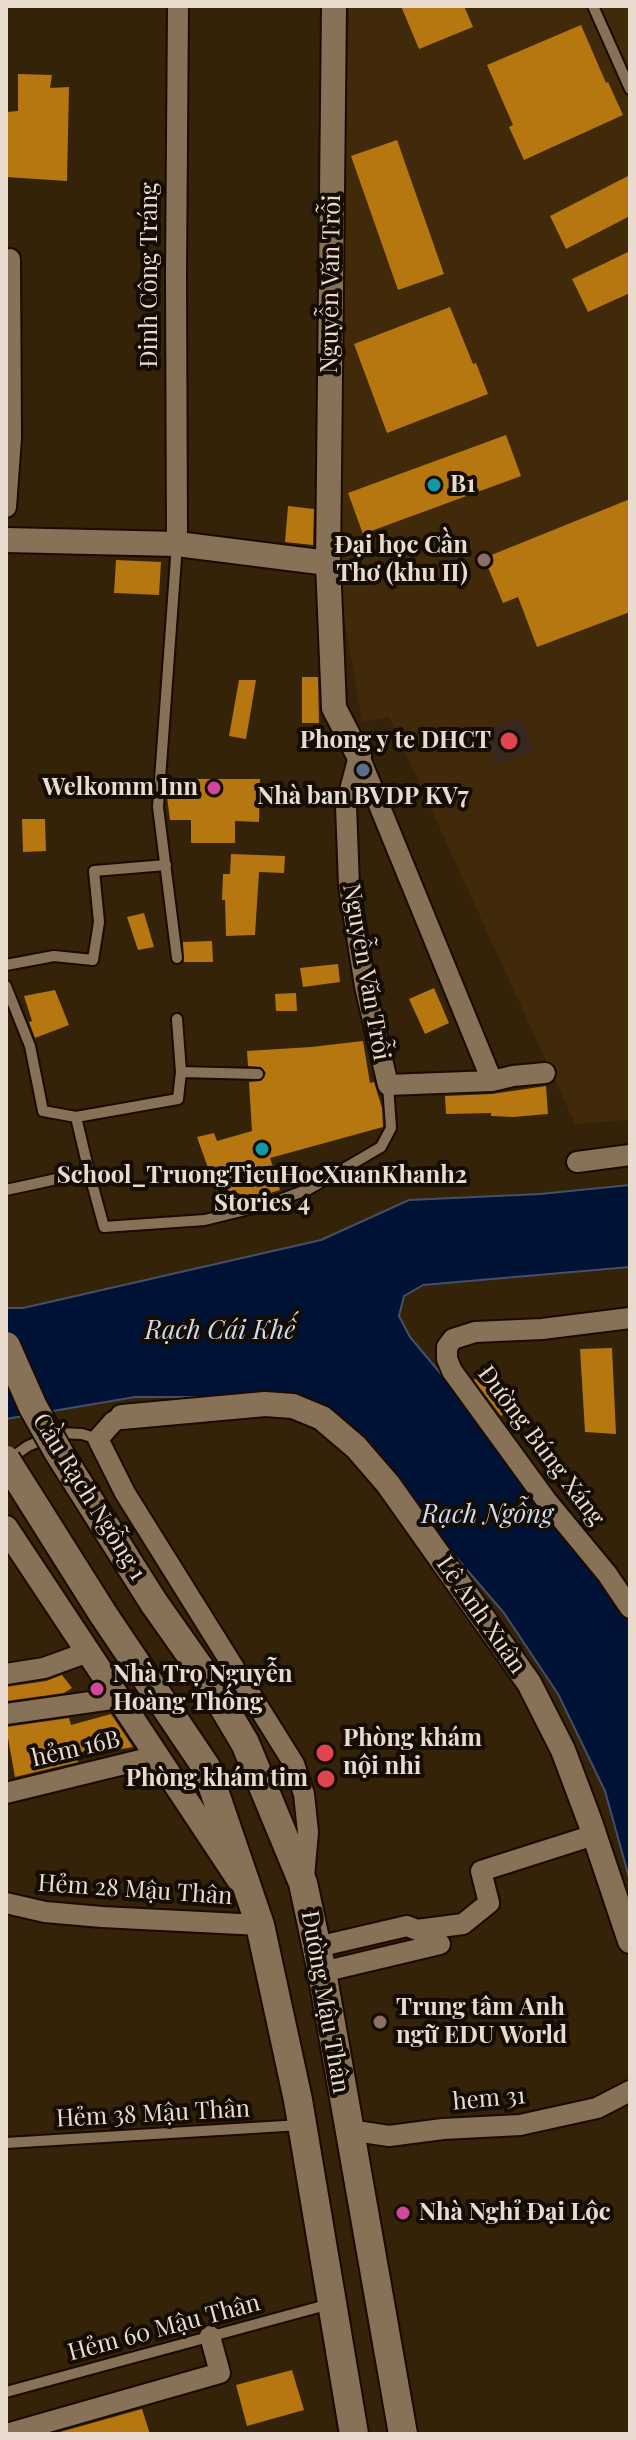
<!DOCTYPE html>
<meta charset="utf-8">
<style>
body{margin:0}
#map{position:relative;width:636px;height:2440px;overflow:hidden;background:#342209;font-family:"Playfair Display",serif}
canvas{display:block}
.frame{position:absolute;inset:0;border:8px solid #e9dcce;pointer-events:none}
</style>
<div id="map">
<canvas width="636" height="2440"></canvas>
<div class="frame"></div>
</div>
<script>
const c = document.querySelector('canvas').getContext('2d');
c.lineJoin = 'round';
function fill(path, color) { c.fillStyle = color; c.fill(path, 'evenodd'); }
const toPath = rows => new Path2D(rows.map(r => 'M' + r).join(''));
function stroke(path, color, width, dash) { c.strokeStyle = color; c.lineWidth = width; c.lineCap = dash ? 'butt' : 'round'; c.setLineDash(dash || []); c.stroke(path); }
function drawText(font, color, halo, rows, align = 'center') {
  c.font = font + ' "Playfair Display",serif'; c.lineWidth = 8; c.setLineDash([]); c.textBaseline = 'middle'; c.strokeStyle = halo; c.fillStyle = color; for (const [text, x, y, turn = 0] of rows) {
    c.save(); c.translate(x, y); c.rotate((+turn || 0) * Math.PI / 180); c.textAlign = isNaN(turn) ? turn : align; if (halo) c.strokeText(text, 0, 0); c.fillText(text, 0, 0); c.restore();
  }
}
const built = toPath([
 [349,6,630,6,630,1120,575,1124,389,717,362,722,338,584,336,536]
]);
const medical = toPath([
 [522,718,533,752,496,764,485,730]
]);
const water = toPath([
 [630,1185,630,1267,423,1285,404,1296,399,1316,410,1337,457,1393,615,1595,630,1621,630,1881,605,1791,558,1694,504,1613,449,1549,400,1479,367,1440,328,1412,287,1397,135,1397,6,1419,6,1308,23,1308,321,1240,409,1200,540,1194,630,1185]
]);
const building = toPath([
 [401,6,464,6,473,27,419,49],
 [581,25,606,83,608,82,623,115,524,160,509,127,513,125,487,65],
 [18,74,52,75,50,88,69,87,67,181,6,177,6,112,18,111],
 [397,140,444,274,398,290,351,156],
 [630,175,630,216,566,249,550,216],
 [630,251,630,293,588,312,572,279],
 [450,307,473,364,476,363,488,394,387,433,354,344],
 [506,435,521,476,363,534,348,493],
 [630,499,630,612,537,647,518,597,503,603,484,558],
 [288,506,314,509,313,545,285,542],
 [116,560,161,562,159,595,114,593],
 [302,677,318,677,319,723,302,723],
 [239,680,256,680,246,739,229,736],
 [168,779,260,779,259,822,235,821,235,843,191,843,191,820,170,820,167,797],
 [22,819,45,819,46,851,23,852],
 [231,854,285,856,284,873,259,872,255,935,226,936,225,900,222,900,223,874,230,874],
 [144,913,154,947,138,950,127,917],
 [212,941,213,962,184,962,183,942],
 [338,964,340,982,303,987,300,968],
 [434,988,449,1023,425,1034,409,999],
 [55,990,69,1025,35,1038,29,1022,32,1021,24,996],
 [296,993,297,1011,276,1011,275,994],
 [363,1041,370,1083,374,1082,382,1108,383,1127,270,1158,280,1190,242,1202,239,1193,219,1199,197,1137,214,1133,217,1141,252,1131,249,1082,261,1081,266,1073,261,1067,248,1066,247,1051,311,1047],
 [546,1086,548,1114,513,1117,491,1116,491,1113,446,1114,445,1096,492,1094],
 [612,1348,616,1434,585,1432,580,1349],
 [491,1368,516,1405,501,1416,474,1380],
 [62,1675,72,1688,64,1693,6,1701,6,1687,46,1681],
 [111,1714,133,1747,77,1757,78,1762,15,1777,6,1727,69,1718,71,1725],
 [292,2370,304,2410,247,2426,236,2385],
 [142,2409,150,2434,53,2434]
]);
const service = toPath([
 [593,6,630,89],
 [177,958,158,807,177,544],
 [6,965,54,956,93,960,99,922,94,871,166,865],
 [6,986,30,1046,43,1111,76,1117,178,1099,181,1072,177,1019],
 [181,1072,258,1074],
 [76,1117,89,1172],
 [6,1190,89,1172,104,1227,205,1220,266,1205,309,1189,381,1147,391,1128,388,1085],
 [8,1460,28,1446,59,1433,82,1434,98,1439],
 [6,2143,301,2125],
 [6,2392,330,2304]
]);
const minor = toPath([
 [6,507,11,438,10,259],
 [177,544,176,274,178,6],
 [359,756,492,1081,388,1085,365,986,349,886,346,805,359,756],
 [492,1081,513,1076,545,1073],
 [577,1162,630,1155],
 [630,1318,542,1329,475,1332,453,1339,447,1347,447,1359,452,1371,546,1500,607,1574,630,1608],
 [122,1417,113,1422,98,1439,125,1493,294,1764,304,1794,308,1832,304,1877],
 [6,1674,44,1668,88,1652],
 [6,1714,119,1698],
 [6,1793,157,1756],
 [6,1903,45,1912,102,1917,260,1925],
 [317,1947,407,1926,417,1930,463,1924,489,1903,481,1871,594,1835],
 [322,1972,440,1944],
 [349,2130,389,2136,443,2129,520,2125,597,2108,630,2091],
 [6,2434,220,2373,210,2336]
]);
const tertiary = toPath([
 [334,6,328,563,334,708,359,756],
 [6,540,177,544,328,563],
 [122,1417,265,1404,293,1406,322,1418,356,1447,388,1484,529,1683,563,1750,590,1822,630,1941],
 [6,1528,239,1880]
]);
const secondary = toPath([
 [154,1603,204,1674,245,1743,303,1883,322,1972,403,2434],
 [103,1614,206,1767,260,1925,298,2100,354,2434]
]);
const secondaryBridge = toPath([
 [6,1346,33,1407,59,1453,154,1603],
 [6,1460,103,1614]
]);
const markers = [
 [434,485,8,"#0f9aa8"],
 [484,560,8,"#8d6e63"],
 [509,741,10,"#e0444e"],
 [363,770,8,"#5c6f8a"],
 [214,788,8,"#d1479c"],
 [262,1149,8,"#0f9aa8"],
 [97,1689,8,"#d1479c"],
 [325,1753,10,"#e0444e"],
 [326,1779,10,"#e0444e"],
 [380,2022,8,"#8d6e63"],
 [403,2213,8,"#d1479c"]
];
const streetNames = [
 ["Đinh Công Tráng",150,275,-90],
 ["Nguyễn Văn Trỗi",331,284,-89],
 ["Nguyễn Văn Trỗi",366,972,80],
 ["Đường Búng Xáng",541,1446,53],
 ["Cầu Rạch Ngỗng 1",89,1497,58],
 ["Lê Anh Xuân",481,1615,55],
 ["hẻm 16B",76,1749,-13],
 ["Hẻm 28 Mậu Thân",135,1890,4],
 ["Đường Mậu Thân",325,2002,80],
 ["hem 31",489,2099,-5],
 ["Hẻm 38 Mậu Thân",153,2114,-3],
 ["Hẻm 60 Mậu Thân",164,2328,-15]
];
const poiNames = [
 ["B1",450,485],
 ["Đại học Cần",468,546,"right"],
 ["Thơ (khu II)",468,574,"right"],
 ["Phong y te DHCT",491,741,"right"],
 ["Welkomm Inn",198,788,"right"],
 ["Nhà ban BVDP KV7",363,797,"center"],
 ["School_TruongTieuHocXuanKhanh2",262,1176,"center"],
 ["Stories 4",262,1204,"center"],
 ["Nhà Trọ Nguyễn",113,1675],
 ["Hoàng Thống",113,1703],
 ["Phòng khám",343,1739],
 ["nội nhi",343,1767],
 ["Phòng khám tim",308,1779,"right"],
 ["Trung tâm Anh",396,2008],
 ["ngữ EDU World",396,2036],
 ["Nhà Nghỉ Đại Lộc",419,2213]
];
const waterNames = [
 ["Rạch Cái Khế",220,1331],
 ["Rạch Ngỗng",487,1515]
];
fill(built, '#412a0a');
fill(medical, '#3a2820');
fill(water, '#001337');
stroke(water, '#464f64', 2);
fill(building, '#b67711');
stroke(service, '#1b0a00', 14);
stroke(minor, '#1b0a00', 24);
stroke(tertiary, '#1b0a00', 28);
stroke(secondary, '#1b0a00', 32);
stroke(service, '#877258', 10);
stroke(minor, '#877258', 20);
stroke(tertiary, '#877258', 24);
stroke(secondary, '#877258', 28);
stroke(secondaryBridge, '#1b0a00', 32, []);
stroke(secondaryBridge, '#877258', 28);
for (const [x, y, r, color] of markers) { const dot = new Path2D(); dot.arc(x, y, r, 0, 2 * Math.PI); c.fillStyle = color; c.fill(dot); stroke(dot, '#150d04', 3); }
drawText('24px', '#e9dcce', '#150d04', streetNames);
drawText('bold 24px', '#e9dcce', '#150d04', poiNames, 'left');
drawText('italic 26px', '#ccd9ee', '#150d04', waterNames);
</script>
